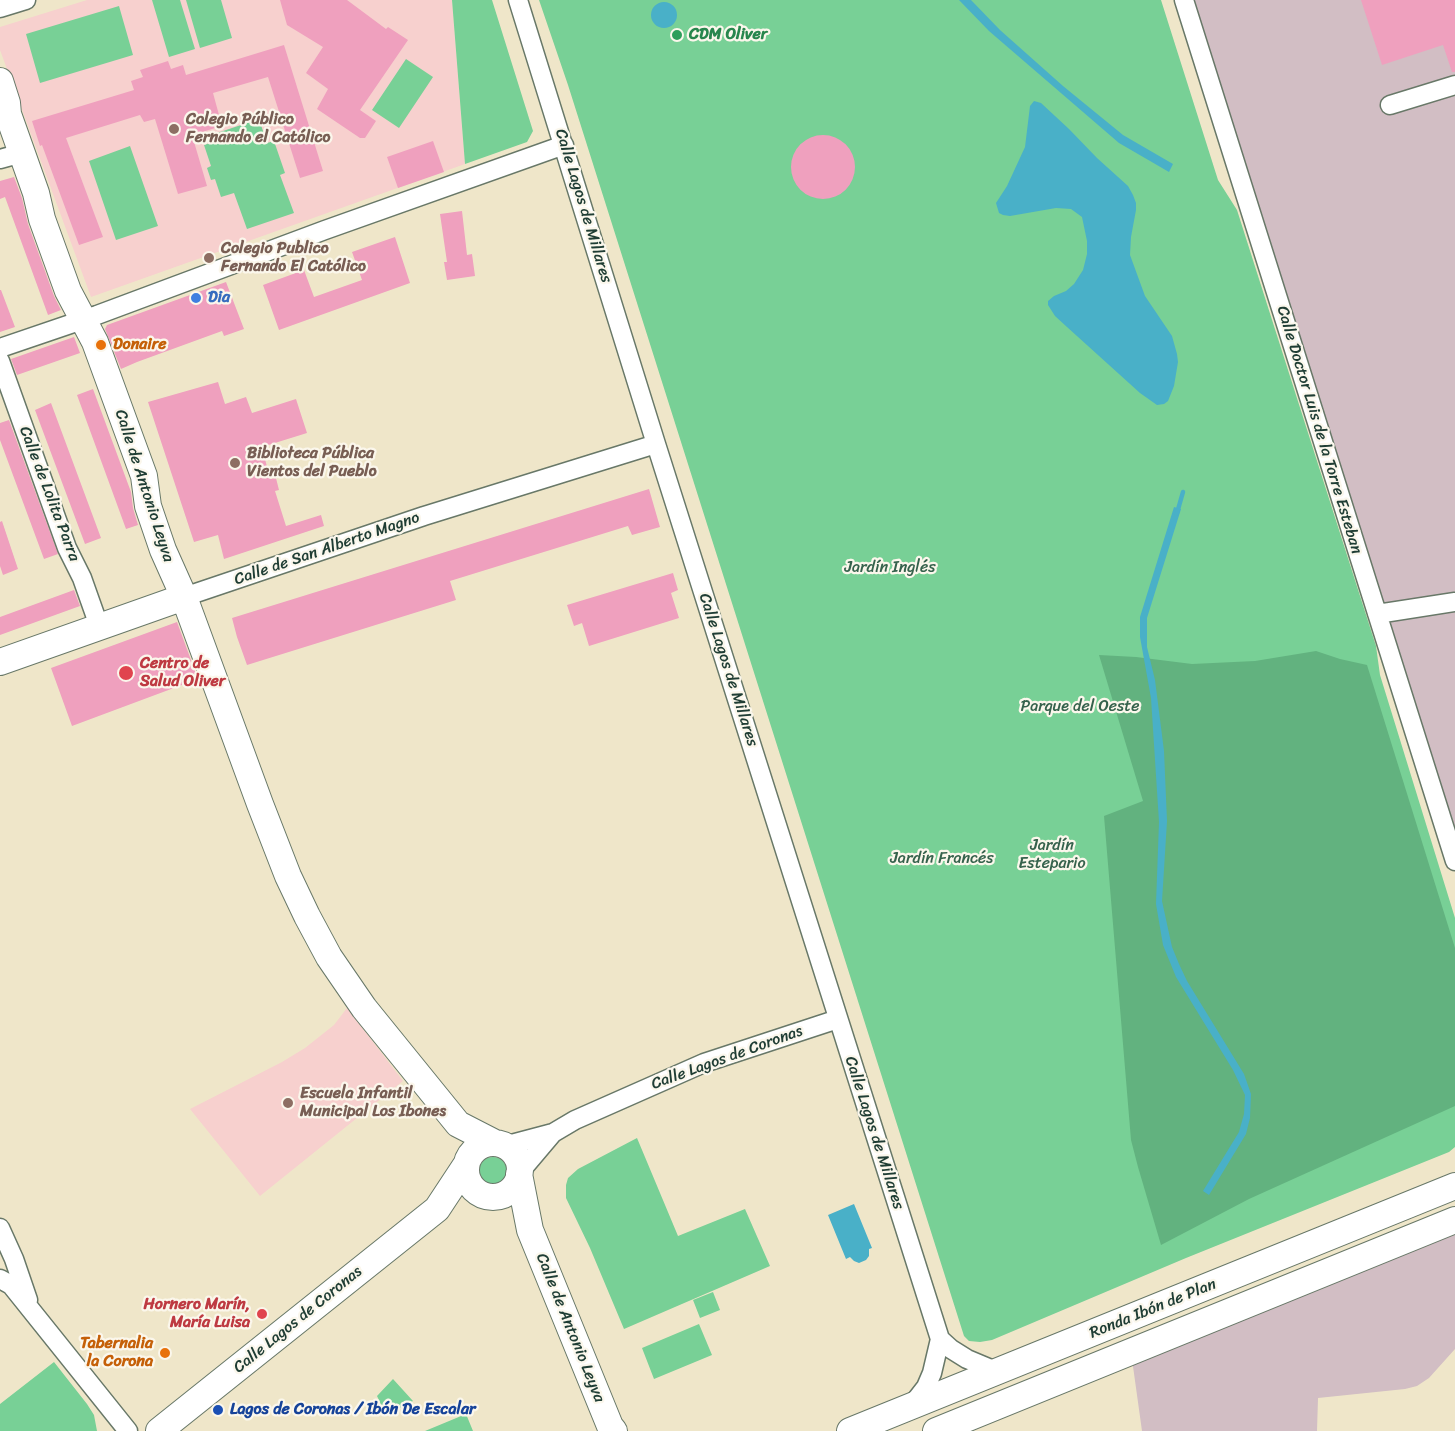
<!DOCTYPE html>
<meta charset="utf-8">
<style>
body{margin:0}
canvas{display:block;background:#efe6c9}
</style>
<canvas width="1455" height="1431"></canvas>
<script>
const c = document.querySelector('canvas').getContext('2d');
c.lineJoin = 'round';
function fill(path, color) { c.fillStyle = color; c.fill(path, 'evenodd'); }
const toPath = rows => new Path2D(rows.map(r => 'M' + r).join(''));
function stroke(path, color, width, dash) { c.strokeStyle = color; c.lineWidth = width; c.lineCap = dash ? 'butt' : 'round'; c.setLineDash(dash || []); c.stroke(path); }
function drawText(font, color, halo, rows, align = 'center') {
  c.font = font + ' Sriracha,sans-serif'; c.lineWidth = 4.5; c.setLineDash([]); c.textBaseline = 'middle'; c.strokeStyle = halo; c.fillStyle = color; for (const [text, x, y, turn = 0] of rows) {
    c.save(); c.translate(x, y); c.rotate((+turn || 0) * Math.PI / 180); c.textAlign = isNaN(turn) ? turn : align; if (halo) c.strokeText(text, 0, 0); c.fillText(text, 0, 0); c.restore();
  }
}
const built = toPath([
 [87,0,452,0,465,164,91,297,0,50,0,27],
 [347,1008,403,1081,260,1196,190,1109,282,1062,305,1048,334,1025]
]);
const industrial = toPath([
 [1182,0,1455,0,1455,866],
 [1455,1222,1455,1349,1429,1378,1417,1386,1405,1389,1318,1398,1317,1431,1142,1431,1131,1352]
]);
const green = toPath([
 [152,0,180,0,195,49,169,57],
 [186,0,221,0,232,38,200,48],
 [452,0,492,0,533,131,527,142,465,164],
 [539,0,1161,0,1218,180,1237,210,1376,646,1380,675,1455,918,1455,1147,1449,1152,1186,1258,992,1340,980,1342,969,1341,964,1336,568,85],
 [119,6,133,55,40,83,26,34],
 [406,59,433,77,399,128,372,110],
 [259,119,267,143,274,141,285,173,280,175,294,213,247,229,234,193,221,197,215,179,211,180,207,168,211,166,204,145,216,141,214,134],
 [130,146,158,226,116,240,89,161],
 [637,1138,678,1236,745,1209,770,1266,624,1329,590,1248,566,1198,566,1185,568,1178,578,1169],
 '479 1171a14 14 0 1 1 28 0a14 14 0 1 1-28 0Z',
 [713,1292,720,1310,700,1318,693,1300],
 [699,1324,712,1355,654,1379,642,1348],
 [54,1362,87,1404,94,1415,97,1431,0,1431,0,1404],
 [393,1379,413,1401,386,1415,377,1396],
 [466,1414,473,1431,425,1431]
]);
const forest = toPath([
 [1316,651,1340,659,1367,665,1455,948,1455,1106,1249,1199,1161,1245,1138,1167,1131,1140,1104,816,1143,801,1099,655,1136,657,1192,664,1255,661]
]);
const water = toPath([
 [959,0,971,0,1000,30,1063,86,1123,135,1173,164,1169,172,1119,143,989,31],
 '651 15a13 13 0 1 1 26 0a13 13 0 1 1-26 0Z',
 [1034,101,1041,103,1069,129,1097,158,1128,186,1133,195,1136,203,1136,210,1131,237,1130,255,1145,296,1172,336,1177,354,1178,362,1174,386,1168,401,1164,404,1157,405,1140,393,1067,327,1055,316,1048,305,1048,301,1054,296,1066,291,1074,284,1083,270,1087,254,1087,241,1082,217,1071,209,1056,208,1010,216,1003,215,999,213,996,203,1007,186,1025,147,1030,106],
 [1174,507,1181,509,1147,618,1147,647,1155,680,1164,751,1167,821,1162,901,1172,947,1179,964,1187,981,1244,1074,1251,1094,1250,1118,1246,1134,1209,1195,1203,1191,1239,1132,1244,1114,1245,1095,1233,1070,1176,977,1163,945,1156,904,1159,822,1151,698,1140,637,1140,617],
 [854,1204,872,1248,869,1249,869,1256,866,1260,859,1263,854,1261,850,1257,846,1259,828,1215]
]);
const stream = toPath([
 [1177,513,1183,492]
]);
const building = toPath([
 [280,0,347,0,386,29,388,27,408,40,360,110,376,121,365,138,360,138,317,109,328,89,306,73,323,47,287,25],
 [1361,0,1455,0,1455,72,1452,72,1443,45,1382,65],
 [284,45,323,171,300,178,268,77,213,93,222,126,192,135,207,186,178,194,155,119,144,122,140,115,66,138,103,237,79,245,42,145,40,146,32,121,134,90,131,81,143,77,140,70,168,61,171,69,183,65,186,75],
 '791 167a32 32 0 1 1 64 0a32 32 0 1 1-64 0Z',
 [433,141,444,172,398,188,387,157],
 [14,177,22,198,28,224,54,296,61,310,48,315,5,197,0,199,0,181],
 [462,211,467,255,472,254,475,276,447,280,444,262,447,262,440,214],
 [395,237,410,283,279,330,263,285,304,270,314,297,362,280,352,252],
 [226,282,244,329,224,336,222,331,137,362,121,369,105,329,107,325],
 [0,290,1,290,15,327,0,332],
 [74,337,80,353,17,375,11,359],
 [218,382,225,404,246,397,252,413,296,399,307,433,262,447,270,479,276,478,279,490,275,491,286,526,321,515,324,526,224,559,218,535,194,542,148,402],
 [93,389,131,492,133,508,138,525,126,529,77,395],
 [51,403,101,538,85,544,35,410],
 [9,420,58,554,44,559,0,440,0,423],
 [649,489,660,527,632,535,628,526,450,581,456,600,247,665,237,637,232,618],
 [2,521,18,569,3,575,0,566,0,522],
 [673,573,678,590,671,593,679,618,589,646,582,623,574,626,567,605],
 [74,590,80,606,0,635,0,617],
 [177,622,198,679,72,726,51,668]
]);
const street = toPath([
 [518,0,656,444,940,1339,932,1373,926,1387,912,1405],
 [1184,0,1455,861],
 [0,8,26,0],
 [1390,105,1455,85],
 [0,159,22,153],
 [0,348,97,315,325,230,564,145],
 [0,361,67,548,82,578,99,626],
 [184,597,424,516,656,444],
 [1377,614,1455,602],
 [504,1146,553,1133,575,1120,704,1063,838,1019],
 [520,1172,553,1133],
 [0,1228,14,1259,28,1300],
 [0,1279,11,1285,128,1431],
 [940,1339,951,1349,967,1359,998,1372]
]);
const secondary = toPath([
 [0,81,7,103,8,114,36,193,42,219,68,291,95,342,144,476,148,506,163,550,184,597,260,804,288,876,307,916,329,957,364,1008,458,1124,495,1143],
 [0,662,184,597],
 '466 1170a27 27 0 1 1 54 0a27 27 0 1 1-54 0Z',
 [519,1174,530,1230,610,1426,614,1431],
 [159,1431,437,1209,466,1165],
 [850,1431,1455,1186],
 [936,1431,1455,1220]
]);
const markers = [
 [677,35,6,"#2e9e5b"],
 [174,129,6,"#8d6e63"],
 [209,258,6,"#8d6e63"],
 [196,298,6,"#3f7fe0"],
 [101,345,6,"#e8710a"],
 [235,463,6,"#8d6e63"],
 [126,673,8,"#e0444e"],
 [288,1103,6,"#8d6e63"],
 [262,1314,6,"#e0444e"],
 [165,1353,6,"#e8710a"],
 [218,1410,6,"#1a4fb4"]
];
const leisureNames = [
 ["CDM Oliver",689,35]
];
const educationNames = [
 ["Colegio Público",186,120],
 ["Fernando el Católico",186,138],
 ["Colegio Publico",221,249],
 ["Fernando El Católico",221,267],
 ["Biblioteca Pública",247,454],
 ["Vientos del Pueblo",247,472],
 ["Escuela Infantil",300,1094],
 ["Municipal Los Ibones",300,1112]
];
const streetNames = [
 ["Calle Lagos de Millares",583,206,73],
 ["Calle Doctor Luis de la Torre Esteban",1319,430,73],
 ["Calle de Antonio Leyva",144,486,72],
 ["Calle de Lolita Parra",49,494,69],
 ["Calle de San Alberto Magno",327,549,-19],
 ["Calle Lagos de Millares",728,670,72],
 ["Calle Lagos de Coronas",727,1058,-20],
 ["Calle Lagos de Millares",874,1133,72],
 ["Ronda Ibón de Plan",1153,1309,-22],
 ["Calle Lagos de Coronas",298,1320,-39],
 ["Calle de Antonio Leyva",570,1328,68]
];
const shopNames = [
 ["Dia",208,298]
];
const foodNames = [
 ["Donaire",113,345],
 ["Tabernalia",153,1344,"right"],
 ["la Corona",153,1362,"right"]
];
const parkNames = [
 ["Jardín Inglés",890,568],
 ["Parque del Oeste",1080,707],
 ["Jardín",1052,846],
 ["Estepario",1052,864],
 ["Jardín Francés",942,859]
];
const healthNames = [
 ["Centro de",140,664],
 ["Salud Oliver",140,682],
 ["Hornero Marín,",250,1305,"right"],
 ["María Luisa",250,1323,"right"]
];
const transitNames = [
 ["Lagos de Coronas / Ibón De Escalar",230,1410]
];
fill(built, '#f7d0ce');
fill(industrial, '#d2bec4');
fill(green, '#78d096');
fill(forest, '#62b27f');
fill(water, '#49b0c8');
stroke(stream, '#49b0c8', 4.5);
fill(building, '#efa0be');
stroke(street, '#687868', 21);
stroke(secondary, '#687868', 28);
stroke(street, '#fff', 18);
stroke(secondary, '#fff', 26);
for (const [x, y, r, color] of markers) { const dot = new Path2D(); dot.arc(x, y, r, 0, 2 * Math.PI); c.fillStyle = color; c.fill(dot); stroke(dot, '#fbf7ec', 2); }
drawText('bold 16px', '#27864d', '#fbf7ec', leisureNames, 'left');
drawText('bold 16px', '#785e54', '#fbf7ec', educationNames, 'left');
drawText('16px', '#1f3d34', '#fbf7ec', streetNames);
drawText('bold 16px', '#366cbe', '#fbf7ec', shopNames, 'left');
drawText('bold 16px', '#c56008', '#fbf7ec', foodNames, 'left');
drawText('16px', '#35624c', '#fbf7ec', parkNames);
drawText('bold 16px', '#be3a42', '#fbf7ec', healthNames, 'left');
drawText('bold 16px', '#164399', '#fbf7ec', transitNames, 'left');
</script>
